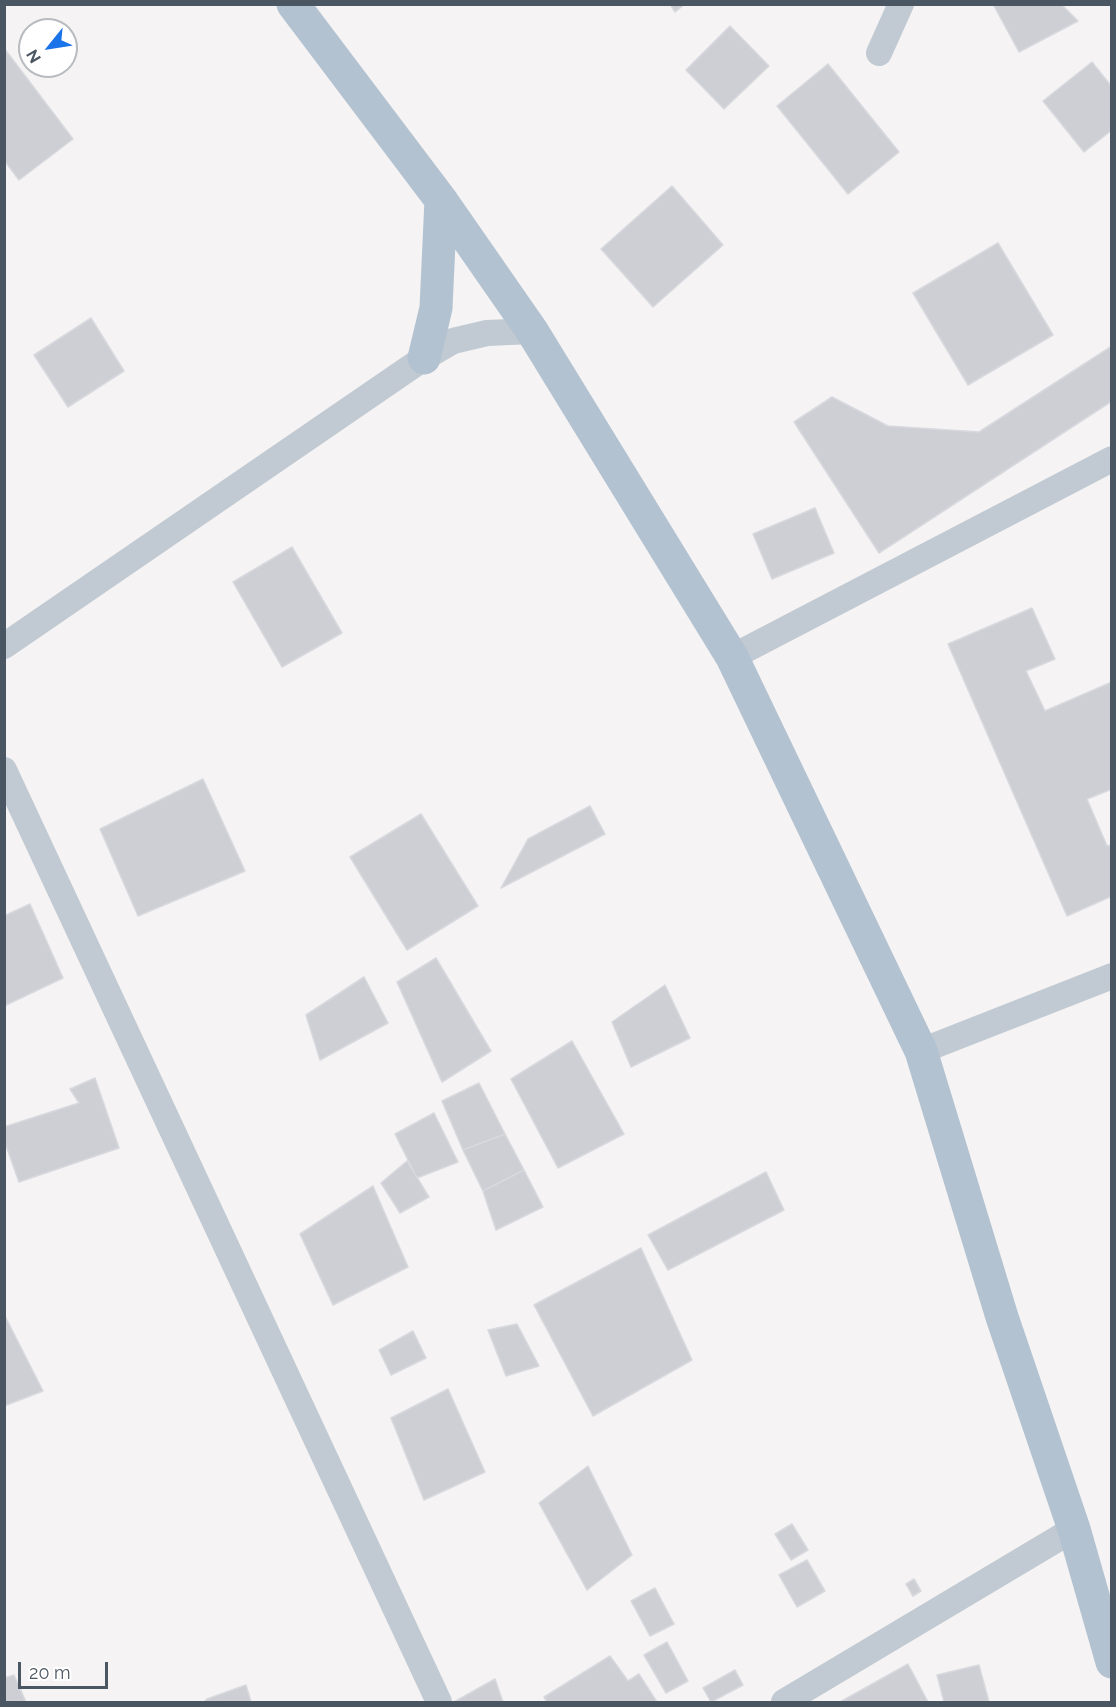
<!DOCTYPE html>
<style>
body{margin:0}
#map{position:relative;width:1116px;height:1707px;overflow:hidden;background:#f5f3f3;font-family:Raleway,sans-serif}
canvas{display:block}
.frame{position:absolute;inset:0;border:6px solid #4a5661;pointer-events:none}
.north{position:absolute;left:18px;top:18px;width:60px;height:60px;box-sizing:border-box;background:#fff;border:2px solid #b7bbc0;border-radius:50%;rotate:240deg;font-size:16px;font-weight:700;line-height:24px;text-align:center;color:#4a5661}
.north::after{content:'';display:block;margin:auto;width:21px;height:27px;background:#1a73e8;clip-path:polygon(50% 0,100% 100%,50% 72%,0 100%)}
.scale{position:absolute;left:18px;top:1662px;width:90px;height:27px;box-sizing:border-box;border:3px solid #4a5661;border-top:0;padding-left:8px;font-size:18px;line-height:21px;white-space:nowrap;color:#4a5661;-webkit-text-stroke:4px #fff;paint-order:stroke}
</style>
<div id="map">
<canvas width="1116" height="1707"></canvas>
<div class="frame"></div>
<div class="north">N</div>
<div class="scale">20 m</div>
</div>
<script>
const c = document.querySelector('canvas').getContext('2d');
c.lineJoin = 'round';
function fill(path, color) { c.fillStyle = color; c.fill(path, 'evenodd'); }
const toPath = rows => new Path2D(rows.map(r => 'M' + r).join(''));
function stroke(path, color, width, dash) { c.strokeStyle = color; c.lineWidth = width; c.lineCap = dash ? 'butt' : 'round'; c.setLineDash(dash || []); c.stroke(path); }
const building = toPath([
 [670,4,685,4,675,12,670,4],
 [993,4,1061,4,1078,21,1019,52,993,4],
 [730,26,769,66,724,109,686,70,730,26],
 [4,48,73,139,19,180,4,160,4,48],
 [1092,62,1112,87,1112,130,1084,152,1043,101,1092,62],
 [828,64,899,152,848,194,777,106,828,64],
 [672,186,723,245,653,307,601,249,672,186],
 [998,243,1053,335,968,385,913,293,998,243],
 [91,318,124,371,68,407,34,355,91,318],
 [1112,346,1112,401,879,553,794,422,832,397,888,426,979,432,1112,346],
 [815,508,834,553,772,579,753,534,815,508],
 [292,547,342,633,282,667,233,582,292,547],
 [1032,608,1055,659,1026,671,1045,711,1112,682,1112,789,1087,799,1107,846,1112,845,1112,896,1067,916,948,644,1032,608],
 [203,779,245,871,138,916,100,829,203,779],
 [590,806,605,834,501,888,528,839,590,806],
 [421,814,478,906,407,950,350,857,421,814],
 [30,904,63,978,4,1006,4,916,30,904],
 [436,958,491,1051,442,1082,397,982,436,958],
 [364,977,388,1023,320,1060,306,1015,364,977],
 [665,985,690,1038,631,1067,612,1022,665,985],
 [572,1041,624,1134,558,1168,511,1079,572,1041],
 [95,1078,119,1148,19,1182,4,1140,4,1127,79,1103,70,1089,95,1078],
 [479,1083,505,1134,463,1150,442,1101,479,1083],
 [434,1113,458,1162,417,1178,395,1134,434,1113],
 [505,1134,524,1170,483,1191,463,1150,505,1134],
 [407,1161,429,1197,400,1213,381,1183,407,1161],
 [524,1170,543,1207,496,1230,483,1191,524,1170],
 [766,1172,784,1210,668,1270,648,1235,766,1172],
 [373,1186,408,1267,333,1305,300,1234,373,1186],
 [641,1248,692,1360,593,1416,534,1305,641,1248],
 [4,1314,43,1391,4,1406,4,1314],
 [517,1324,539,1366,506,1376,488,1330,517,1324],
 [413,1331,426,1358,391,1375,379,1350,413,1331],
 [448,1389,485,1472,424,1500,391,1418,448,1389],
 [588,1466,632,1555,587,1590,539,1503,588,1466],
 [792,1524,808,1550,791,1560,775,1534,792,1524],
 [807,1560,825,1591,797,1607,779,1575,807,1560],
 [914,1579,921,1591,913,1596,906,1584,914,1579],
 [655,1588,674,1624,650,1636,631,1601,655,1588],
 [667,1642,688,1681,666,1693,644,1655,667,1642],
 [610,1656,628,1681,639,1674,657,1702,547,1702,544,1697,610,1656],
 [908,1664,928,1702,840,1702,908,1664],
 [979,1665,989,1702,944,1702,937,1675,979,1665],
 [735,1670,743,1685,711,1702,703,1688,735,1670],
 [14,1675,26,1702,4,1702,4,1678,14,1675],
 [495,1679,503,1702,454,1702,495,1679],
 [246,1685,251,1702,204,1702,207,1699,246,1685]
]);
const minor = toPath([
 [879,53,901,4],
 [4,646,424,358,453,341,487,333,532,331],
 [732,657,1112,459],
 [4,770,439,1702],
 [921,1051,1112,976],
 [784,1702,1074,1529]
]);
const primary = toPath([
 [293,4,441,200,532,331,732,657,921,1051,1002,1317,1074,1529,1112,1662],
 [424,358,436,308,441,200]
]);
fill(building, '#cdcfd5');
stroke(building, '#d7d9de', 1.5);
stroke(minor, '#c1cad2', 26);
stroke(primary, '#b3c2d1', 33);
</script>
